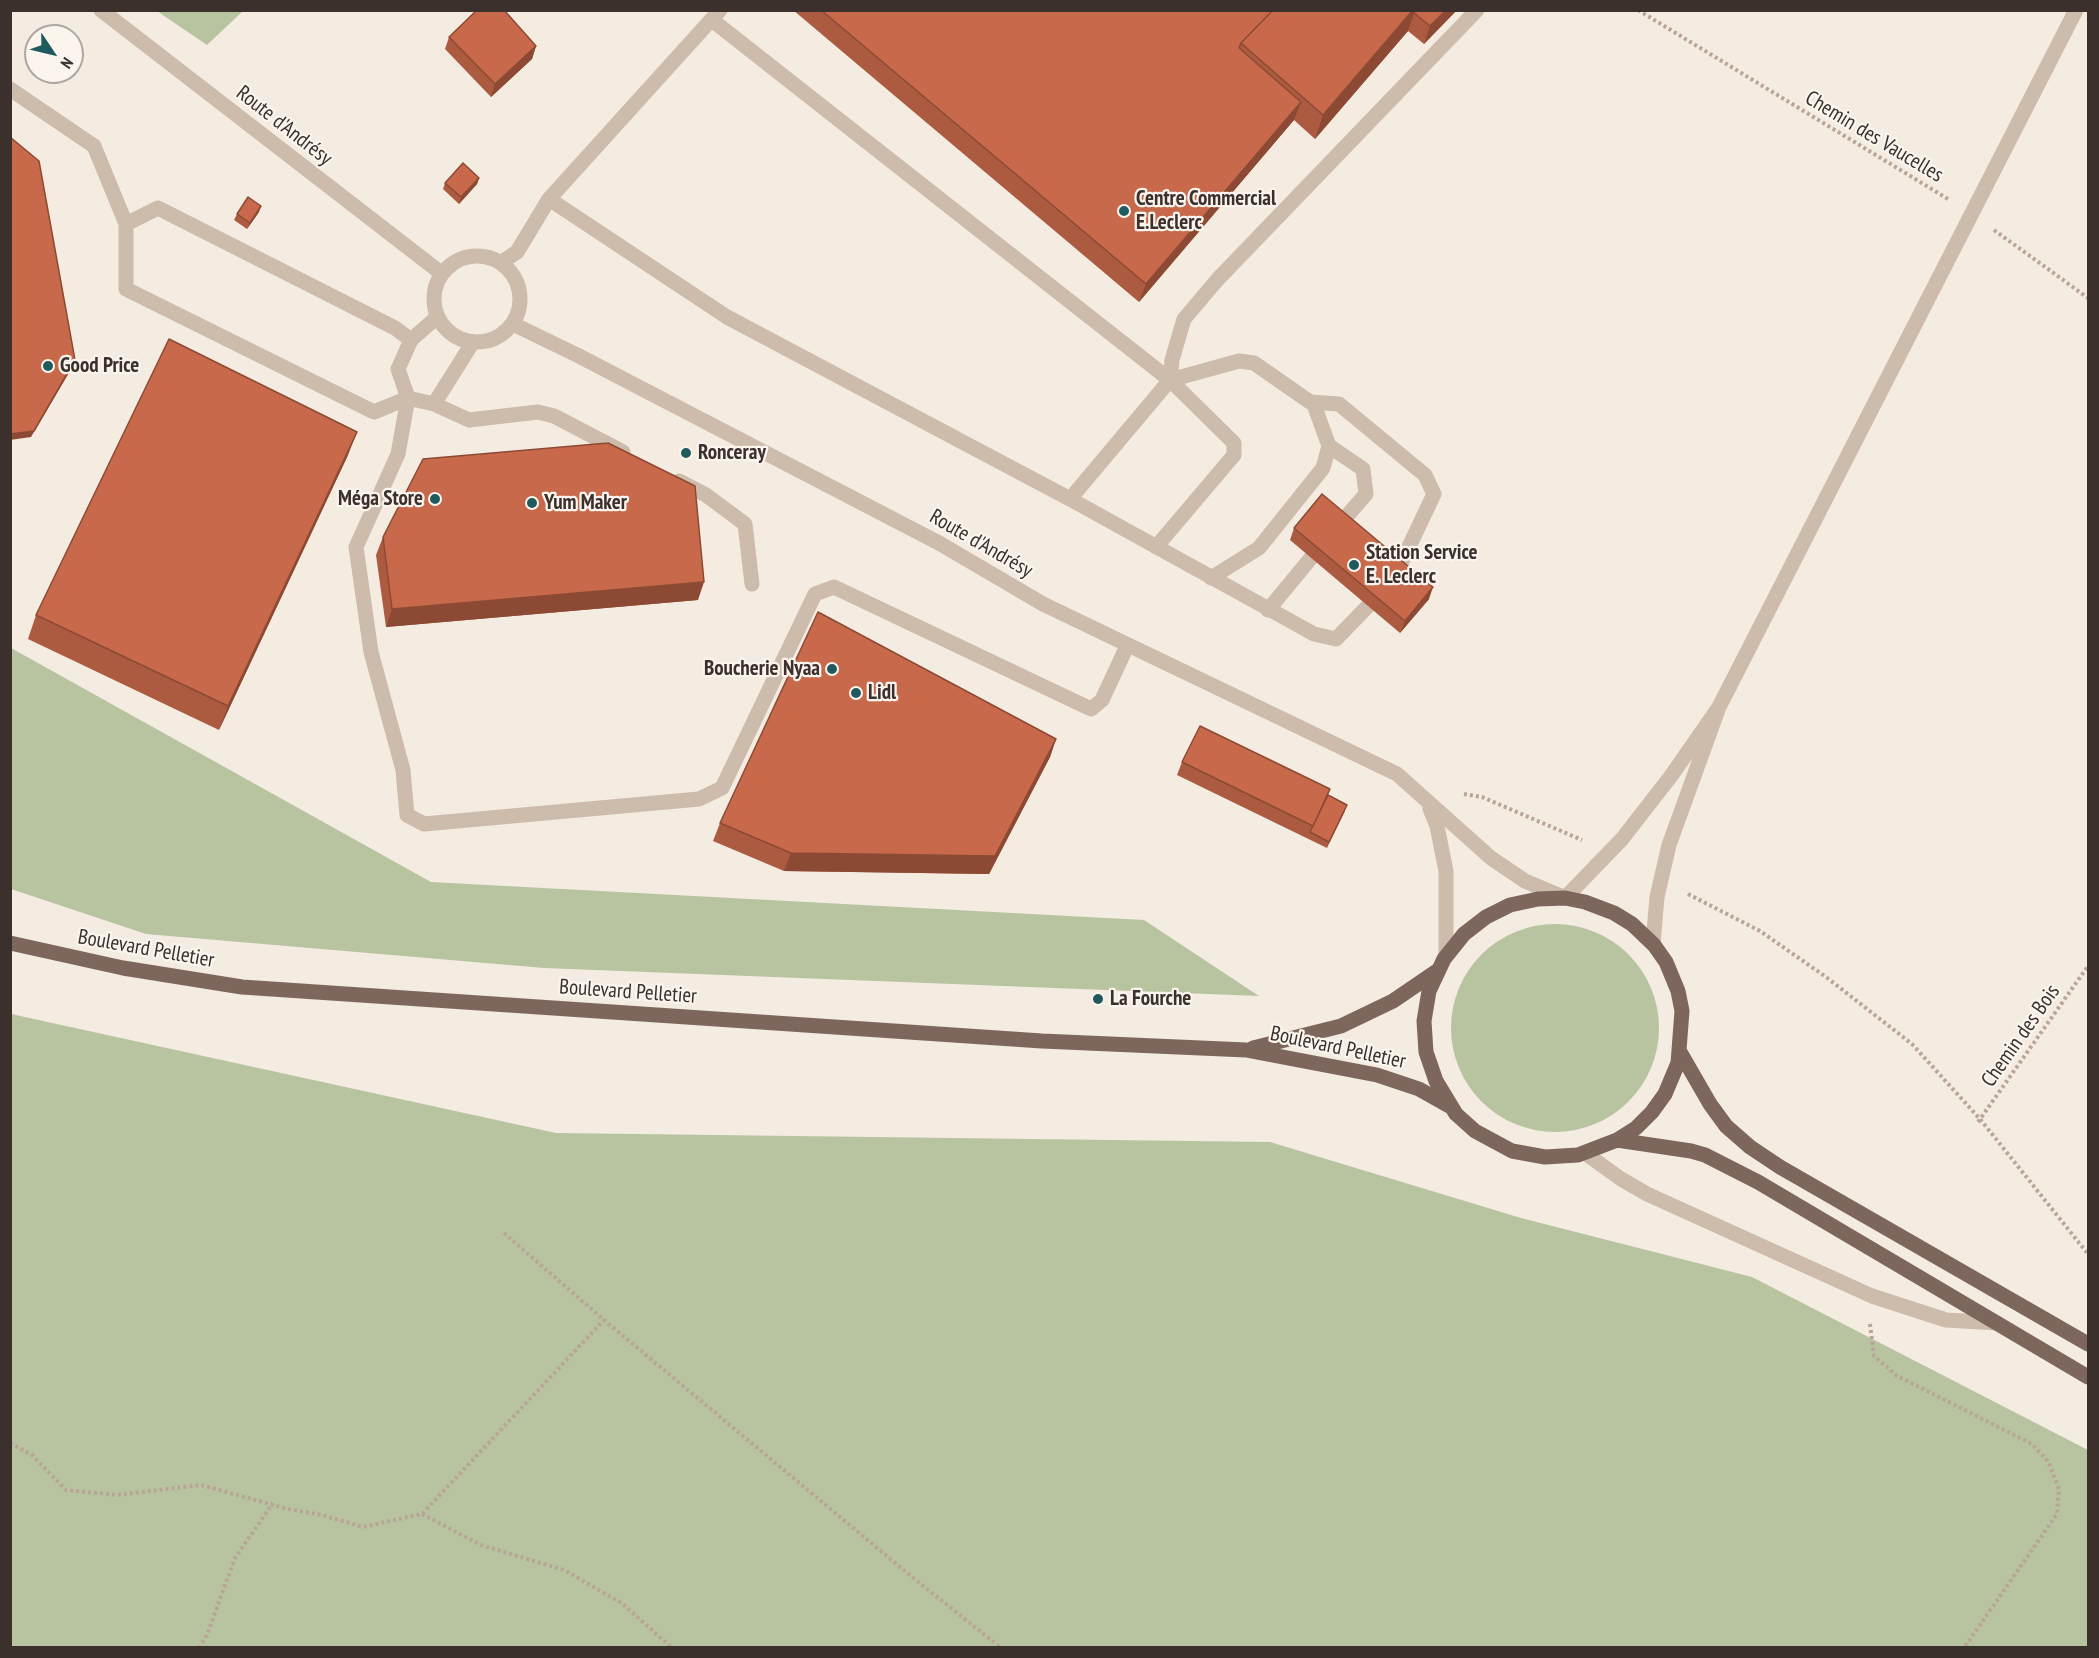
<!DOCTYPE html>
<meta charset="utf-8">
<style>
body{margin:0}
#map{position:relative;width:2099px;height:1658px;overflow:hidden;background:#f4ebe1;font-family:"PT Sans Narrow",sans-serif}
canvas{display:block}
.frame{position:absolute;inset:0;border:12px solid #3b302b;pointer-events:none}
.north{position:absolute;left:24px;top:24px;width:60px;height:60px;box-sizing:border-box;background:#fbf5ee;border:2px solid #aea6a0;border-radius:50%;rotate:125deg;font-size:16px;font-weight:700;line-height:24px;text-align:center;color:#3b302b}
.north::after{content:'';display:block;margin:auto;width:21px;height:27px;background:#1f5a5e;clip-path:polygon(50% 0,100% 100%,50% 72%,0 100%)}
</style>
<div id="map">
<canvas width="2099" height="1658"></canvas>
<div class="frame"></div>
<div class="north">N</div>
</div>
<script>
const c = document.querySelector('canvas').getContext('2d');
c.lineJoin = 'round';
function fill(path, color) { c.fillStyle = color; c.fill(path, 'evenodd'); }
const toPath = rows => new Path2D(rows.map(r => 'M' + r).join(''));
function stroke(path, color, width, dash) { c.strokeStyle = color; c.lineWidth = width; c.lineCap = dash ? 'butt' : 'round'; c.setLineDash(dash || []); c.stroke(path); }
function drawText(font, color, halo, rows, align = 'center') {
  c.font = font + ' "PT Sans Narrow",sans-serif'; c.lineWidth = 4.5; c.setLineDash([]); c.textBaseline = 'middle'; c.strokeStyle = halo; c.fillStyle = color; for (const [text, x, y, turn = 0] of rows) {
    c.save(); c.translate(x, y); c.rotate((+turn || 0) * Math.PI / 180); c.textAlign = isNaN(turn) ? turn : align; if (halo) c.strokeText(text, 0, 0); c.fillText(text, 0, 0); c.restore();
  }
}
const green = toPath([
 [157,11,243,11,207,45],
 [11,648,431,882,1144,920,1259,996,544,968,146,934,11,889],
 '1451 1028a104 104 0 1 1 208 0a104 104 0 1 1-208 0Z',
 [11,1014,556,1133,1270,1142,1521,1218,1752,1277,2088,1450,2088,1647,11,1647]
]);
const path = toPath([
 [1638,10,1948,199],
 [1994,230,2088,298],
 [1464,794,1482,797,1582,840],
 [1688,894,1760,931,1826,977,1912,1044,1980,1119,2088,1254],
 [1978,1122,2088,966],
 [504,1233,604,1320,906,1572,1001,1648],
 [1870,1324,1874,1356,1897,1376,2032,1444,2048,1461,2059,1489,2057,1514,1964,1648],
 [10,1443,32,1455,66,1490,117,1495,201,1485,288,1509,322,1515,363,1527,422,1514,604,1320],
 [422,1514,481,1545,564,1570,623,1604,672,1648],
 [199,1648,207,1635,235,1558,273,1503]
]);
const minor = toPath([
 [101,10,441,273],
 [712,20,1170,380,1234,443,1234,455,1156,547],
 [10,89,94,146,126,224,126,289,374,412,408,398,434,404,469,420,538,412,554,416,623,452],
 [549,199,727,317,1070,499,1170,380,1239,361,1254,363,1310,402,1339,404,1425,475,1434,494,1397,572],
 [126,224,158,208,395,328,411,340],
 '434 299a43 43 0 1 1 86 0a43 43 0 1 1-86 0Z',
 [502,262,517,252,549,199,720,10],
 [437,317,411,340,398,369,408,398,398,454,356,547,371,652,403,770,407,815,424,824,699,799,722,788,815,594,834,587,1091,709,1102,700,1127,646],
 [513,324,577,355,939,543,1043,604,1397,774,1491,858,1525,881,1565,898,1622,839,1671,776,1719,707],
 [1170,380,1172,360,1184,319,1218,279,1477,10],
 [1313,402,1329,446,1363,469,1366,494,1340,524],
 [434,404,473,342],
 [679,481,706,495,745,524,752,584],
 [1070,499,1314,634,1336,639,1368,606],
 [1211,578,1259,548,1323,468,1329,446],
 [1268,610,1311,558],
 [1430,809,1437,826,1446,871,1446,955],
 [1653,944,1657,897,1669,845,1719,707,2076,10],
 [1585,1153,1621,1179,1647,1194,1872,1296,1946,1320,1997,1323]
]);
const major = toPath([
 [10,943,123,968,242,987,1042,1041,1246,1050,1377,1075,1419,1089,1451,1107],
 [1253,1048,1341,1026,1393,1001,1437,971],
 [1680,1052,1710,1104,1726,1126,1750,1147,1780,1167,2088,1344],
 [1617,1140,1636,1128,1652,1112,1665,1094,1678,1063,1682,1011,1678,991,1666,962,1654,945,1632,924,1614,913,1585,902,1565,898,1538,899,1510,905,1486,917,1464,934,1444,959,1429,991,1424,1021,1426,1052,1436,1081,1456,1114,1475,1131,1512,1151,1545,1157,1578,1155,1617,1140,1691,1151,1705,1155,1758,1182,2088,1377]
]);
const wall = toPath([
 [793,10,1457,10,1424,44,1408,31,1315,139,1294,120,1139,302],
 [449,37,536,46,532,59,491,97,445,49],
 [479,178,477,184,459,204,443,189,445,183],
 [259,212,247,229,234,220,237,214],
 [348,455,219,730,28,639,36,615],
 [1294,528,1429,599,1400,633,1290,540],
 [383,537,698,600,386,627,376,555],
 [1056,739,1050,757,989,874,784,871,713,841,720,823],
 [1182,762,1330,789,1328,795,1345,811,1327,848,1177,775]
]);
const shadedWall = toPath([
 [1413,10,1415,10,1408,31,1315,139,1323,115],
 [1446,10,1457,10,1424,44,1430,26],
 [536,46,532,59,491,97,495,84],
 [1301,102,1294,120,1139,302,1146,284],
 [479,178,477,184,459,204,461,197],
 [261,206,259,212,247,229,250,223],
 [75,360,73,366,31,437,10,440,10,434],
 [357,432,348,455,219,730,228,706],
 [704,582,698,600,386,627,392,609],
 [1433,587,1429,599,1400,633,1405,621],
 [1056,739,1050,757,989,874,784,871,791,853]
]);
const building = toPath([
 [477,10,504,10,536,46,495,84,449,37,477,10],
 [821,10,1273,10,1241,43,1239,48,1301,102,1146,284,821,10],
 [1273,10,1413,10,1323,115,1241,43,1273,10],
 [1415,10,1446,10,1430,26,1414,13,1415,10],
 [10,137,39,161,75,360,34,431,10,434,10,137],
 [463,163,479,178,461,197,445,183,463,163],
 [248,197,261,206,250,223,237,214,248,197],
 [169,339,357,432,228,706,36,615,169,339],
 [608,443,695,486,704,582,392,609,383,537,423,459,608,443],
 [1322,494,1433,587,1405,621,1294,528,1322,494],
 [818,612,1056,739,995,856,791,853,720,823,818,612],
 [1200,726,1330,789,1313,826,1182,762,1200,726],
 [1328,795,1347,805,1329,842,1310,832,1328,795]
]);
const markers = [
 [1124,211,6,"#1f5a5e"],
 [48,366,6,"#1f5a5e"],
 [686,453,6,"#1f5a5e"],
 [435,499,6,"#1f5a5e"],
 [532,503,6,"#1f5a5e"],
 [1354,565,6,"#1f5a5e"],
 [832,669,6,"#1f5a5e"],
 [856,693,6,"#1f5a5e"],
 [1098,999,6,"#1f5a5e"]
];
const streetNames = [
 ["Route d'Andrésy",284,126,38],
 ["Chemin des Vaucelles",1874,137,31],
 ["Route d'Andrésy",981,544,30],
 ["Boulevard Pelletier",146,949,10],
 ["Boulevard Pelletier",628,992,4],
 ["Chemin des Bois",2021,1036,-55],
 ["Boulevard Pelletier",1338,1048,12]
];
const poiNames = [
 ["Centre Commercial",1136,199],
 ["E.Leclerc",1136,223],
 ["Good Price",60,366],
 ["Ronceray",698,453],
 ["Méga Store",423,499,"right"],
 ["Yum Maker",544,503],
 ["Station Service",1366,553],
 ["E. Leclerc",1366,577],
 ["Boucherie Nyaa",820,669,"right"],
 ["Lidl",868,693],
 ["La Fourche",1110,999]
];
fill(green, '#b8c4a0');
stroke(path, '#b9a596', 4, [3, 3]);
stroke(minor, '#cdbbac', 15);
stroke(major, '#7d675c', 15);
fill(wall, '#ac5a40');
fill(shadedWall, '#8c4a34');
fill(building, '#c8694b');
stroke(building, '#8c4a34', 1.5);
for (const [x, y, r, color] of markers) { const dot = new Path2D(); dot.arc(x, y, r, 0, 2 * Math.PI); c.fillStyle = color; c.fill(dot); stroke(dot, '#fbf5ee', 2); }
drawText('21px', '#3b302b', '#fbf5ee', streetNames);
drawText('bold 21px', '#3b302b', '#fbf5ee', poiNames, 'left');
</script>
